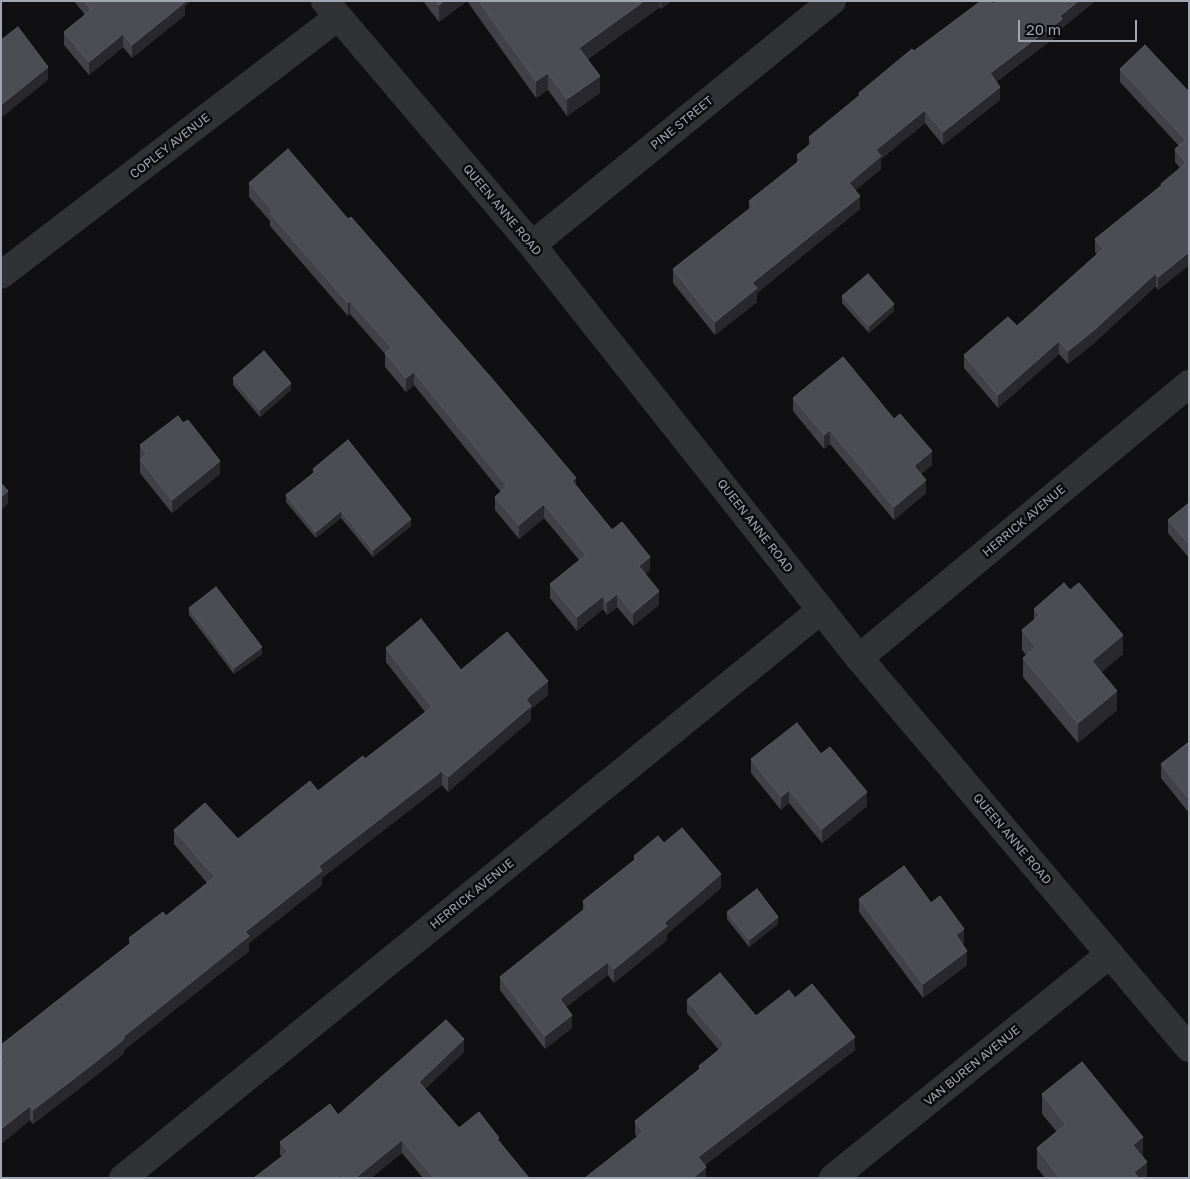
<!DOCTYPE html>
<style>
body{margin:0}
#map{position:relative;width:1190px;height:1179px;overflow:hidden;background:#101012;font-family:"Golos Text",sans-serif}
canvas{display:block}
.frame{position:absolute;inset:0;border:2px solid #a2a5b2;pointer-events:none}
.scale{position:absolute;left:1018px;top:20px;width:119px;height:22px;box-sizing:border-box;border:2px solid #a2a5b2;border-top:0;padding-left:6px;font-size:15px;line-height:18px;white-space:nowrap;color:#a2a5b2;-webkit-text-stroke:4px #0b0b0d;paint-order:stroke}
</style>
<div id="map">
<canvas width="1190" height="1179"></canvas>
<div class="frame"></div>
<div class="scale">20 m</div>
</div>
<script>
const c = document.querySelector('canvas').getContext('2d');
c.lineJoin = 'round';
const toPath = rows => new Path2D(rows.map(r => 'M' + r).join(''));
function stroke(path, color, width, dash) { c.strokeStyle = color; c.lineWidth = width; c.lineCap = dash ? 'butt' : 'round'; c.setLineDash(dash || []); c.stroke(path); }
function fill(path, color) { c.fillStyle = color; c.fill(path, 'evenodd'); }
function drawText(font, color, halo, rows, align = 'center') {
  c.font = font + ' "Golos Text",sans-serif'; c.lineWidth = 5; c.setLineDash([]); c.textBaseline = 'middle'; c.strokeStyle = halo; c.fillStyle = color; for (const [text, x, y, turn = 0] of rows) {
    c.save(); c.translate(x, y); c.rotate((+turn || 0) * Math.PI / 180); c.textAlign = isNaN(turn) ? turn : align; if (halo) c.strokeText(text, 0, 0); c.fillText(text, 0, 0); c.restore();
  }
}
const minor = toPath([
 [532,245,832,1],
 [1,275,338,17],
 [859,658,1189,384],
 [123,1178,821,610],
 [833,1178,1110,954]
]);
const tertiary = toPath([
 [325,1,532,245,859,658,1189,1048]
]);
const wall = toPath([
 [74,1,191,1,185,6,185,15,132,58,123,47,89,75,64,45,64,32,85,15],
 [423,1,467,1,439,22],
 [467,1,671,1,661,9,660,7,588,59,600,93,567,116,548,90,536,98],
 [997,1,1095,1,1062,28,1062,32,996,82,1000,100,943,145,925,123,881,159,881,169,855,190,860,209,757,293,757,302,715,335,673,283,673,269,749,209,749,201,797,162,797,155,809,146,809,137,859,96,859,93,914,51,993,4],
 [1120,69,1189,92,1189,265,1158,290,1156,286,1093,344,1068,364,1059,354,998,408,964,368,964,355,1017,326,1097,254,1095,252,1095,239,1161,186,1161,184,1180,168,1175,162,1175,149,1179,146,1120,82],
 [249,183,576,485,612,530,650,570,645,574,659,605,633,626,617,607,607,615,603,609,577,631,550,598,550,584,579,560,544,518,519,539,495,510,495,497,501,492,414,385,406,392,385,367,385,354,350,314,348,316,270,226,270,221,249,197],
 [842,296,894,311,869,333,842,303],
 [233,378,291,390,260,417,233,385],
 [793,398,932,465,921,474,926,493,894,520,830,444,824,449,793,411],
 [140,445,220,474,172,513,140,473],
 [313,469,411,526,373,557,341,518,316,538,286,502,286,495,313,473],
 [1189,503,1189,558,1168,533,1168,520],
 [189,608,262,654,234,674,189,615],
 [1034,609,1123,654,1101,672,1117,710,1078,743,1023,677,1023,658,1026,655,1022,650,1022,630,1034,620],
 [386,648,548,695,531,709,531,720,448,792,442,785,322,878,322,885,249,943,249,951,124,1050,124,1053,98,1074,33,1124,30,1120,1,1144,1,1045,129,944,129,938,166,916,207,883,174,844,174,830,238,839,318,791,365,759,425,712,386,662],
 [1189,742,1189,813,1161,778,1161,764],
 [821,754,867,806,822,843,789,803,781,810,751,773,751,759],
 [664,843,721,888,667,934,667,940,614,983,608,975,566,1007,572,1028,545,1049,500,990,500,977,583,911,583,901,634,860,634,856],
 [859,899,931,903,964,943,962,944,967,965,923,998,859,912],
 [727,912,778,924,749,947,727,919],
 [795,998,855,1050,705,1165,706,1178,637,1137,635,1134,635,1121,699,1070,699,1066,719,1050,687,1013,687,1000,756,1016],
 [464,1052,425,1089,459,1128,499,1141,529,1178,423,1178,402,1153,371,1178,254,1178,282,1156,280,1155,280,1142,338,1115],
 [1042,1094,1143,1156,1147,1178,1045,1178,1037,1168,1037,1148,1057,1132,1042,1114]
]);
const shadedWall = toPath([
 [181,1,191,1,185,6,185,15,132,58,132,45],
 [444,1,467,1,439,22,439,5],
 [644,1,660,1,660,7,579,65,579,48],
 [661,1,671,1,661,9],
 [1078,1,1095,1,1062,28,1062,32,990,86,990,73],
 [123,34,123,47,89,75,89,62],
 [48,67,48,80,1,118,1,105],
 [548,73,548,90,536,98,536,81],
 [600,76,600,93,567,116,567,99],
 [1000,87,1000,100,943,145,943,132],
 [925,110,925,123,881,159,881,169,849,196,849,183,876,150],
 [860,196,860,209,757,293,757,302,715,335,715,322,752,283],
 [1189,252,1189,265,1158,290,1158,277],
 [1156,273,1156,286,1093,344,1068,364,1068,351],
 [350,301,350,314,348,316,348,303],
 [894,304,894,311,869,333,869,326],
 [1059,341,1059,354,998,408,998,395],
 [414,372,414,385,406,392,406,378],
 [291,383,291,390,260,417,260,410],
 [830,430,830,444,824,449,824,435],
 [932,451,932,465,914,480,914,466],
 [220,461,220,474,172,513,172,500],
 [576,478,576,491,572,481],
 [926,480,926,493,894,520,894,507],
 [8,491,8,504,1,510,1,497],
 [544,504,544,518,519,539,519,525],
 [341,511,341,518,316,538,316,532],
 [411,519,411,526,373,557,373,550],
 [650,557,650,570,639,580,639,566],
 [659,591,659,605,633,626,633,613],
 [617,594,617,607,607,615,607,602],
 [603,596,603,609,577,631,577,617],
 [1123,635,1123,654,1092,681,1092,661],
 [262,647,262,654,234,674,234,668],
 [548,681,548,695,531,709,531,720,448,792,448,777,526,699],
 [1117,691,1117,710,1078,743,1078,723],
 [442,771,442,785,322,878,322,885,249,943,249,951,124,1050,124,1053,98,1074,33,1124,33,1110,123,1037,245,932,319,866],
 [789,790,789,803,781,810,781,797],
 [867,792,867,806,822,843,822,829],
 [721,874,721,888,667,934,667,940,614,983,614,969,664,923],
 [778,917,778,924,749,947,749,940],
 [964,929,964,943,956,949,956,935],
 [967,951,967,965,923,998,923,984],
 [608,962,608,975,560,1012,560,999],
 [572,1015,572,1028,545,1049,545,1036],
 [855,1037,855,1050,698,1170,698,1157],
 [464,1039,464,1052,419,1095,419,1082],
 [30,1106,30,1120,1,1144,1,1129],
 [1143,1137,1143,1156,1133,1145],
 [402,1140,402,1153,371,1178,355,1178],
 [1147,1162,1147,1178,1134,1178,1134,1172],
 [706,1167,706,1178,693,1178]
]);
const building = toPath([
 [84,1,185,1,185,2,132,45,123,34,89,62,64,32,91,10,84,1],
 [436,1,444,1,439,5,436,1],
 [479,1,644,1,579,48,600,76,567,99,548,73,536,81,479,1],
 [981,1,991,1,993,4,997,1,1078,1,1060,16,1062,19,990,73,1000,87,943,132,925,110,876,150,881,156,849,183,860,196,752,283,757,288,715,322,673,269,753,206,749,201,801,160,797,155,813,142,809,137,860,95,859,93,912,49,914,51,981,1],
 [18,27,48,67,1,105,1,40,18,27],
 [1145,45,1189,92,1189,252,1158,277,1156,273,1093,331,1068,351,1059,341,998,395,964,355,1008,317,1017,326,1103,249,1095,239,1162,185,1161,184,1186,163,1175,149,1186,140,1120,69,1145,45],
 [288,149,348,219,351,217,494,381,576,478,572,481,612,530,622,522,650,557,639,566,659,591,633,613,617,594,607,602,603,596,577,617,550,584,586,555,544,504,519,525,495,497,507,486,414,372,406,378,385,353,392,348,350,301,348,303,270,213,272,210,249,183,288,149],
 [868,274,894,304,869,326,842,296,868,274],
 [264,351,291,383,260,410,233,378,264,351],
 [843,357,894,419,900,414,932,451,914,466,926,480,894,507,830,430,824,435,793,398,843,357],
 [178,416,183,423,188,420,220,461,172,500,140,459,147,454,140,445,178,416],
 [348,440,411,519,373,550,341,511,316,532,286,495,315,472,313,469,348,440],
 [1,483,8,491,1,497,1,483],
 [1189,503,1189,544,1168,520,1189,503],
 [1064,583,1070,590,1079,583,1123,635,1092,661,1117,691,1078,723,1023,658,1036,647,1022,630,1040,615,1034,609,1064,583],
 [216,587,262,647,234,668,189,608,216,587],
 [421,619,461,670,507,632,548,681,526,699,531,706,448,777,442,771,319,866,322,871,245,932,249,936,123,1037,124,1039,98,1060,33,1110,30,1106,1,1129,1,1061,6,1057,1,1051,1,1045,132,942,129,938,163,912,166,916,215,877,174,830,205,803,238,839,310,781,318,791,363,756,365,759,432,707,386,648,421,619],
 [797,723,821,754,830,747,867,792,822,829,789,790,781,797,751,759,797,723],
 [1189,742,1189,799,1161,764,1189,742],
 [682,828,721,874,664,923,667,926,614,969,608,962,560,999,572,1015,545,1036,500,977,587,907,583,901,636,859,634,856,658,836,664,843,682,828],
 [904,866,931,903,940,896,964,929,956,935,967,951,923,984,859,899,904,866],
 [757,889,778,917,749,940,727,912,757,889],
 [720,973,756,1016,789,990,795,998,812,984,855,1037,698,1157,706,1167,693,1178,585,1178,637,1137,643,1132,635,1121,701,1068,699,1066,725,1045,687,1000,720,973],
 [446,1020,464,1039,419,1082,459,1128,479,1112,499,1138,497,1139,529,1178,434,1178,402,1140,355,1178,343,1178,340,1174,336,1178,254,1178,288,1152,280,1142,330,1104,338,1115,446,1020],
 [1082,1062,1143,1137,1133,1145,1147,1162,1134,1172,1138,1178,1060,1178,1037,1148,1066,1124,1042,1094,1082,1062]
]);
const streetNames = [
 ["PINE STREET",682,123,-39],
 ["COPLEY AVENUE",170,146,-38],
 ["QUEEN ANNE ROAD",502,210,50],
 ["HERRICK AVENUE",1024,521,-40],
 ["QUEEN ANNE ROAD",755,526,52],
 ["QUEEN ANNE ROAD",1012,839,50],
 ["HERRICK AVENUE",472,894,-39],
 ["VAN BUREN AVENUE",972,1066,-39]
];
stroke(minor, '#313236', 28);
stroke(tertiary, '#313236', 28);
fill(wall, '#414147');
fill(shadedWall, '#29292d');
fill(building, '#4c4c53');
stroke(building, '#595a62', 1);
drawText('12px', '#a2a5b2', '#0b0b0d', streetNames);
</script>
